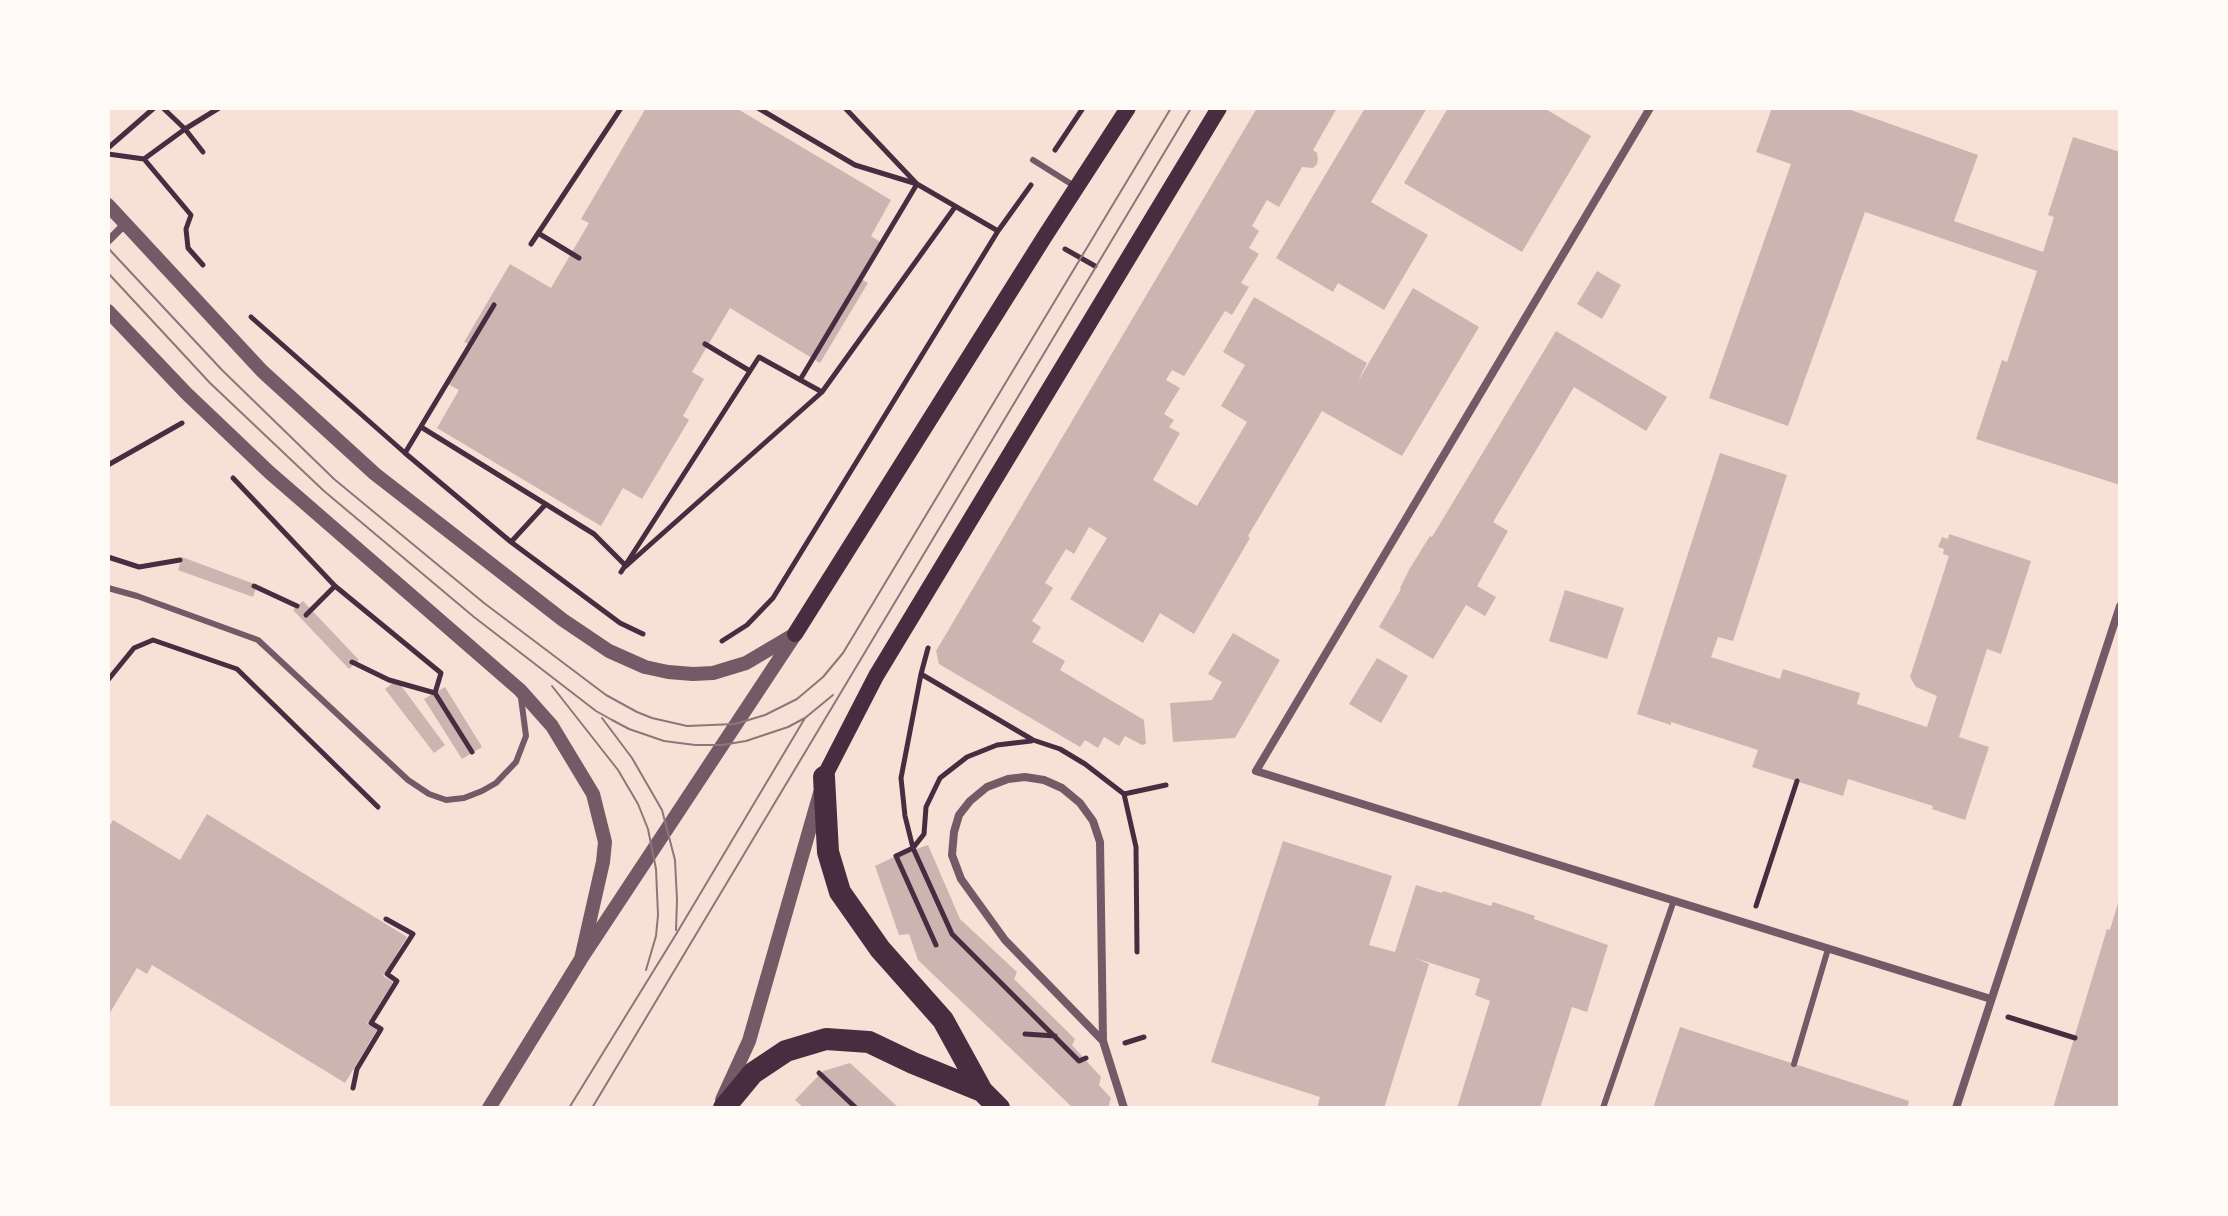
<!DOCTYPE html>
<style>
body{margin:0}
#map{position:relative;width:2228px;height:1216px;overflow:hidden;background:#f7e1d7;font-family:"Exo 2",sans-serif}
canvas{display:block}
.frame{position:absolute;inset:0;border:110px solid #fffaf5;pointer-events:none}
</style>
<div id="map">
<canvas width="2228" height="1216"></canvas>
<div class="frame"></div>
</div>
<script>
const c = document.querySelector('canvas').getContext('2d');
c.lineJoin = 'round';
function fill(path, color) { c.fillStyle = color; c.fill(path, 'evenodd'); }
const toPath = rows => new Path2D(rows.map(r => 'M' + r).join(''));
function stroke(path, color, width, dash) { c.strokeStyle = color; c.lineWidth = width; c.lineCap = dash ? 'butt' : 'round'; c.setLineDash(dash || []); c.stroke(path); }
const building = toPath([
 [646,108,736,108,891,200,871,236,882,243,861,279,868,283,820,363,730,308,692,372,704,379,683,416,689,420,642,499,623,488,601,526,437,428,459,390,448,384,471,345,464,342,510,264,551,288,589,223,581,219],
 [1257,108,1337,108,1313,150,1317,153,1318,159,1317,164,1313,168,1302,167,1279,207,1267,200,1252,226,1259,231,1249,248,1259,254,1241,283,1249,287,1232,315,1225,311,1184,376,1172,370,1166,380,1180,388,1164,414,1174,420,1169,427,1180,433,1153,480,1197,506,1247,422,1221,406,1245,365,1223,352,1254,297,1367,363,1357,383,1413,288,1479,327,1402,456,1322,411,1248,536,1250,538,1194,634,1160,613,1143,643,1070,599,1107,538,1089,527,1074,554,1066,549,1045,583,1053,588,1032,621,1041,627,1032,642,1065,661,1060,670,1144,720,1146,744,1142,745,1125,736,1119,746,1104,737,1098,748,1085,740,1080,747,939,664,936,651],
 [1365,108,1427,108,1371,202,1428,235,1384,310,1338,283,1333,292,1276,258],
 [1448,108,1544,108,1591,136,1522,252,1404,183],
 [1772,108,1845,108,1978,155,1954,221,2043,252,2054,217,2048,215,2073,137,2120,152,2120,485,1976,439,2002,360,2007,362,2037,271,1865,212,1788,426,1709,398,1791,164,1756,152],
 [1597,271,1621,285,1602,319,1577,304],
 [1556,331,1667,397,1646,431,1574,387,1493,522,1508,531,1477,586,1496,597,1485,616,1466,605,1433,659,1379,627,1401,589,1400,588,1410,568,1430,536,1432,537],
 [1720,453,1787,475,1733,641,1718,637,1711,657,1780,679,1783,669,1860,693,1857,704,1927,727,1937,696,1916,687,1910,677,1949,556,1943,554,1944,549,1938,547,1942,537,1948,539,1949,534,2031,561,2001,654,1987,649,1959,737,1989,747,1965,820,1932,809,1933,806,1848,779,1843,796,1752,767,1758,750,1671,722,1671,725,1637,714],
 [182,557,257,585,253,597,178,570],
 [1565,590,1624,608,1607,659,1549,641],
 [303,601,359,660,349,669,293,610],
 [1233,633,1280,660,1235,738,1173,742,1170,703,1212,700,1222,682,1208,674],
 [1377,658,1408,676,1381,723,1349,704],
 [397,680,445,745,434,753,385,689],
 [445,687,482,747,462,759,424,699],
 [207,814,407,937,383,976,393,982,367,1024,377,1030,345,1083,152,965,147,974,137,968,108,1016,108,829,113,820,180,860],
 [1283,841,1392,876,1369,945,1395,952,1416,885,1442,893,1443,891,1491,906,1493,902,1535,916,1534,919,1608,945,1587,1012,1572,1007,1540,1108,1457,1108,1490,1001,1475,995,1480,979,1415,958,1429,964,1384,1108,1317,1108,1320,1097,1211,1062],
 [928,845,960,919,1017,972,1014,979,1075,1039,1072,1045,1101,1077,1099,1085,1111,1098,1108,1108,1073,1108,918,960,909,934,899,935,875,866,896,856],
 [2119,899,2120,1108,2053,1108,2107,929,2110,930],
 [1680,1027,1909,1101,1907,1108,1653,1108],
 [850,1063,899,1108,804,1108,795,1100,823,1071]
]);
const path = toPath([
 [163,108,185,129,203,152],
 [758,108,855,165,917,184,800,380],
 [845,108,917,184,998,231],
 [108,148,154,108],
 [1055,150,1083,108],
 [108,154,144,159,191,215,186,229,188,248,203,265],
 [144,159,185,129,219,108],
 [538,233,579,258],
 [531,244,621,108],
 [1065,249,1095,266],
 [251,317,405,453,511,542,620,623,643,634],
 [705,344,750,371],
 [421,427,594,534,626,566],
 [405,453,494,305],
 [108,465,182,423],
 [233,478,335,586,441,673,435,693],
 [511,542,545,505],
 [108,557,139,567,180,560],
 [626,566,822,392,955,207],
 [621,572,759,357,822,392],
 [254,586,297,606],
 [306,615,335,586],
 [722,641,747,625,773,598,998,231,1031,185],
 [928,648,921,674,901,778,905,816,913,848,952,934,1079,1061,1086,1058],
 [352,662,389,680,435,693,472,752],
 [921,674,1033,740,1060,749,1085,764,1124,794,1136,847,1137,952],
 [108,680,134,648,153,640,237,669,378,807],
 [1124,794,1166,785],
 [1756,906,1797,781],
 [936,945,896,856,913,848,924,834,926,807,940,778,967,757,997,745,1031,741],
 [2008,1017,2075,1038],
 [1025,1034,1055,1036],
 [1125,1043,1144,1037],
 [819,1073,856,1108],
 [353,1088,357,1069,381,1029,371,1023,397,981,387,974,413,934,386,919]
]);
const service = toPath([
 [1033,160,1076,187],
 [108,588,137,596,258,640,408,780,429,794,446,800,464,798,482,791,496,783,516,762,526,736,521,698],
 [1794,1064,1828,949],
 [1603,1108,1674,900]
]);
const minor = toPath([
 [1650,108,1256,771,1991,999],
 [108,241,125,224],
 [1103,1041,1100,842,1093,821,1080,803,1062,788,1044,780,1025,777,1008,779,987,787,970,801,959,815,954,832,952,855,961,879,1005,940,1103,1041,1124,1108],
 [1956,1108,2120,606]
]);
const tertiary = toPath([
 [108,205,262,371,375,474,563,620,609,651,645,667,668,672,693,674,713,673,746,663,795,634],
 [108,311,186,393,269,472,520,690,552,726,593,794,605,842,603,862,581,959],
 [722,1100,749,1041,820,793],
 [489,1108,581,959,793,638]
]);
const secondary = toPath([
 [795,634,1045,236,1128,108],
 [824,777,876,676,1219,108]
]);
const trunk = toPath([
 [824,777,828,852,840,892,880,949,943,1020,982,1091,999,1108],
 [724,1108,753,1073,786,1051,826,1039,869,1042,913,1063,982,1091]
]);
const tram = toPath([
 [108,248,222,370,334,479,484,603,606,695,637,712,652,718,687,726,735,724,765,715,797,699,823,677,843,653,1171,108],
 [108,273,210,383,324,491,474,617,596,711,612,720,629,729,664,741,695,745,722,745,746,741,788,727,805,718,833,695],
 [552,686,618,770,638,804,648,829,656,869,658,915,656,936,646,970],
 [602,718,632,758,662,810,675,860,677,900,676,930],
 [569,1108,675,936,805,718],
 [592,1108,1191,108]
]);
fill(building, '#ccb4b1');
stroke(path, '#4a2c40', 5);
stroke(service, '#755966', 6);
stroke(minor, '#755966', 8);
stroke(tertiary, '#755966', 14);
stroke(secondary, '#4a2c40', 16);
stroke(trunk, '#4a2c40', 22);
stroke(tram, '#8f747c', 2);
</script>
